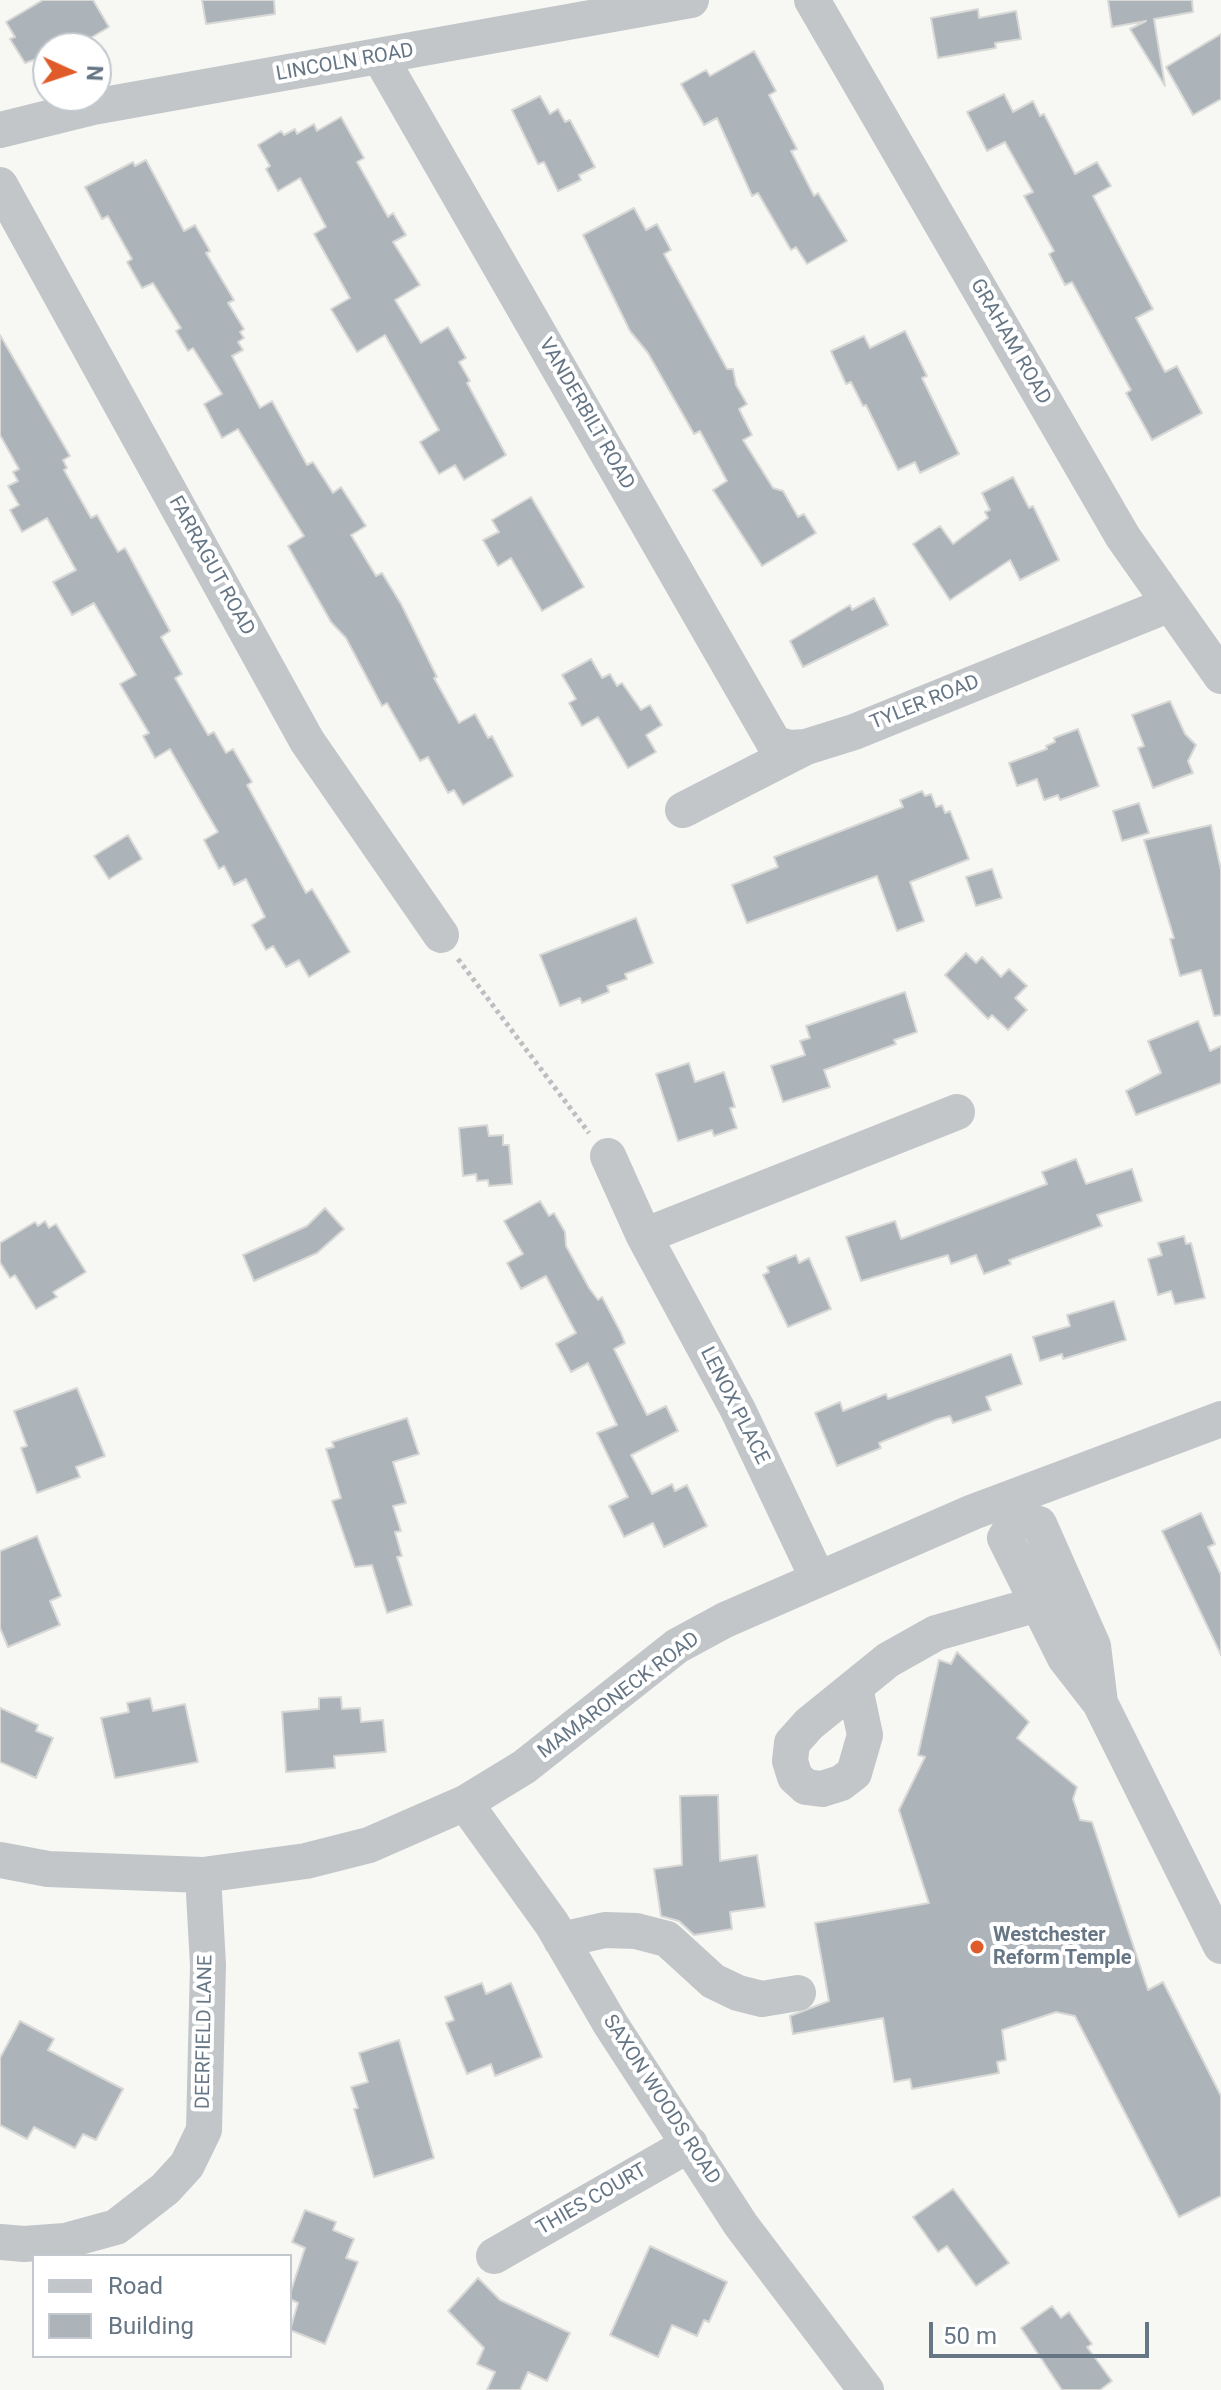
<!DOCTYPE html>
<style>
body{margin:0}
#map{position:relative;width:1221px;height:2390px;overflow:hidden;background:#f7f7f4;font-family:Roboto,sans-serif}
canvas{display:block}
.legend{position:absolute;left:32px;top:2254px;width:260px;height:104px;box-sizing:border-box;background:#fff;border:2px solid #c2c8ce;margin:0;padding:10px 14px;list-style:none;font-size:24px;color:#667685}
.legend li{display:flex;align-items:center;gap:16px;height:40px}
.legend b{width:40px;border:2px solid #c2c8ce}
.north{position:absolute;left:32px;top:32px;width:80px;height:80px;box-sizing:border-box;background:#fff;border:2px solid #c2c8ce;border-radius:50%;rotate:93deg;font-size:22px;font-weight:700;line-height:32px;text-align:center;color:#667685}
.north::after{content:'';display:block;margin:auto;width:28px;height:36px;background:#e05b2a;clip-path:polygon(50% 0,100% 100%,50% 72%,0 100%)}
.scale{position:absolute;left:929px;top:2322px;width:220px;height:36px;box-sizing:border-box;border:4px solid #667685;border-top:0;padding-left:10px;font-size:24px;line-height:28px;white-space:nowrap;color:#667685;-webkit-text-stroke:6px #fff;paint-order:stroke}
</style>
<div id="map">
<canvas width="1221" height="2390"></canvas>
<ul class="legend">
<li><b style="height:10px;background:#c2c6c9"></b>Road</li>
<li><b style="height:22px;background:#acb3b9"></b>Building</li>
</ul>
<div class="north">N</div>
<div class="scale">50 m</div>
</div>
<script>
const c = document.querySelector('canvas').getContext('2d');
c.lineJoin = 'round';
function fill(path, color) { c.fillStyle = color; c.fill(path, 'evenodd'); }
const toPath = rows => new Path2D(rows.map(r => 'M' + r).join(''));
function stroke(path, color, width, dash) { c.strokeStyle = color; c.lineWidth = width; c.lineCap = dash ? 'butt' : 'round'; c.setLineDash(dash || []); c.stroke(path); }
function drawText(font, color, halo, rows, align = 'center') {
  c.font = font + ' Roboto,sans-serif'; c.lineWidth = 8; c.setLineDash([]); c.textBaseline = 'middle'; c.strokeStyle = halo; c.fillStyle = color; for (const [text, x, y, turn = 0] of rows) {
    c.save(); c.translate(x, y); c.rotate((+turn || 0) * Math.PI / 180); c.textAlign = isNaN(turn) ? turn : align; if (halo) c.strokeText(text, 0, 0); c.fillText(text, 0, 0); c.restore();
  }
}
const building = toPath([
 [43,0,93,0,109,27,77,46,73,40,60,48,48,48,48,55,25,63,10,39,15,37,6,22,43,0],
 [202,0,274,0,275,14,206,24,202,0],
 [1108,0,1192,0,1193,12,1154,19,1165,86,1130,29,1146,21,1112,27,1108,0],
 [978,9,979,18,1016,11,1021,39,995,43,996,48,938,58,931,18,978,9],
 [1221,34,1221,99,1193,115,1166,67,1221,34],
 [754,51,776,91,769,95,797,149,791,151,814,196,818,193,847,241,807,264,796,247,791,250,758,193,752,196,717,118,704,125,681,84,706,70,710,76,754,51],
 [1004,94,1013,112,1033,101,1040,116,1044,114,1075,174,1097,162,1111,186,1093,196,1153,309,1136,318,1165,372,1177,366,1202,413,1152,440,1126,393,1131,390,1072,282,1065,285,1049,254,1054,251,1024,196,1033,192,1005,142,987,151,967,112,1004,94],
 [540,96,550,114,558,109,565,122,570,120,595,167,579,175,581,180,558,191,544,162,538,164,512,110,540,96],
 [341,117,364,158,357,162,388,217,393,213,406,235,393,242,420,285,395,300,421,343,448,327,466,358,459,362,470,381,467,383,506,455,464,480,455,465,439,474,420,442,439,430,385,335,357,352,331,309,350,298,314,234,326,227,300,178,278,191,266,169,270,166,258,145,281,131,284,135,295,129,297,134,314,124,317,131,341,117],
 [146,160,184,231,195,225,210,251,206,253,234,300,228,303,244,329,240,332,244,338,238,342,243,350,232,356,260,408,272,401,307,465,313,462,333,493,341,487,366,526,351,535,376,576,382,573,401,604,437,677,434,678,459,723,475,714,488,738,492,736,513,776,463,805,454,790,448,793,428,757,420,761,387,703,382,706,346,638,331,622,288,546,304,536,238,429,222,438,204,404,222,394,193,348,188,351,176,331,181,328,153,283,142,288,127,262,132,259,108,216,102,219,85,187,133,162,135,166,146,160],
 [634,208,646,230,657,224,671,250,664,254,727,369,733,369,736,385,747,404,739,409,752,435,743,440,773,488,783,491,798,517,804,514,816,533,762,566,713,490,727,481,700,431,694,434,648,353,630,331,583,235,634,208],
 [905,331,927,376,922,378,959,454,920,473,915,462,898,470,866,405,863,406,851,382,846,384,831,351,864,336,870,348,905,331],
 [0,335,70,456,63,460,67,468,64,470,91,518,97,515,118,552,125,548,170,631,161,637,182,674,175,678,208,735,214,732,226,753,233,749,252,782,247,785,306,893,312,889,350,952,309,977,299,960,286,967,273,946,266,950,252,925,265,917,246,879,234,885,224,866,219,869,204,840,218,832,170,749,155,758,143,736,149,733,120,684,136,675,94,603,72,615,53,582,76,570,47,518,22,532,10,510,19,505,8,486,18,481,13,472,19,469,0,435,0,335],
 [1013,477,1029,508,1033,506,1059,560,1020,580,1010,560,950,600,913,544,940,526,953,544,988,518,985,512,990,510,982,493,1013,477],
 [531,497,584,587,542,611,511,558,498,566,483,540,499,532,492,520,531,497],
 [874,598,888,625,803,667,790,641,850,605,852,610,874,598],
 [591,659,602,678,610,674,617,686,622,683,641,710,650,705,662,725,646,735,656,752,628,768,598,717,582,726,569,703,576,699,562,675,591,659],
 [1170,701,1185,734,1196,745,1188,761,1193,773,1153,788,1138,748,1144,746,1132,715,1170,701],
 [1078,729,1099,786,1060,800,1058,795,1044,800,1037,779,1017,786,1009,763,1047,749,1046,746,1055,742,1054,738,1078,729],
 [922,791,925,796,931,794,936,807,942,805,945,813,950,811,969,859,910,882,924,921,897,931,877,876,747,923,732,885,778,867,774,857,903,807,900,800,922,791],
 [1139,803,1149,833,1122,841,1113,811,1139,803],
 [1211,825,1221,870,1221,1015,1214,1016,1201,970,1180,976,1170,939,1174,938,1144,840,1211,825],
 [128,835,142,859,109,879,94,856,128,835],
 [992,869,1002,898,976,906,966,877,992,869],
 [636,918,653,963,625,974,627,979,607,986,609,992,582,1003,580,998,560,1006,540,955,636,918],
 [966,953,976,963,982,957,1001,977,1009,969,1027,986,1015,998,1027,1010,1008,1030,992,1015,988,1019,945,975,966,953],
 [905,992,917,1032,894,1040,896,1044,824,1070,830,1087,783,1102,771,1066,805,1055,800,1041,810,1038,806,1026,905,992],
 [1198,1021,1210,1051,1221,1046,1221,1083,1136,1115,1126,1091,1161,1073,1148,1041,1198,1021],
 [689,1063,695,1082,724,1072,735,1107,730,1108,737,1128,714,1136,712,1130,678,1141,656,1074,689,1063],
 [487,1125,489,1136,503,1135,503,1145,509,1145,512,1184,489,1186,488,1180,477,1181,476,1174,463,1176,459,1128,487,1125],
 [1076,1159,1086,1184,1132,1169,1142,1201,1097,1215,1102,1226,1009,1260,1011,1264,984,1274,976,1255,951,1264,948,1255,861,1281,846,1237,895,1221,901,1239,1047,1184,1042,1172,1076,1159],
 [540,1201,549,1216,554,1213,565,1232,566,1246,589,1288,598,1300,602,1297,621,1333,625,1343,614,1349,647,1415,666,1406,678,1431,631,1455,652,1494,672,1484,675,1491,687,1485,707,1526,664,1547,653,1523,624,1537,609,1506,628,1497,597,1433,617,1425,588,1363,571,1372,556,1344,576,1333,546,1276,521,1289,507,1263,523,1254,504,1221,540,1201],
 [325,1208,344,1229,317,1253,254,1281,243,1255,307,1226,325,1208],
 [45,1221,49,1228,56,1224,86,1272,53,1292,57,1297,36,1309,15,1275,10,1278,0,1262,0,1243,35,1222,38,1226,45,1221],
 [1184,1236,1186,1244,1191,1243,1205,1298,1175,1304,1171,1291,1158,1295,1148,1259,1162,1255,1158,1243,1184,1236],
 [796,1255,799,1263,809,1258,831,1309,788,1327,763,1275,769,1272,767,1267,796,1255],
 [1114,1301,1126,1340,1063,1359,1062,1354,1040,1361,1033,1337,1070,1326,1067,1315,1114,1301],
 [1011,1354,1022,1384,986,1397,991,1410,953,1423,950,1416,938,1419,879,1443,881,1448,837,1466,815,1413,840,1402,843,1411,886,1394,888,1399,1011,1354],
 [77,1388,105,1456,76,1467,80,1477,37,1493,21,1448,27,1446,14,1411,77,1388],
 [407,1418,419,1454,393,1462,406,1503,393,1506,401,1531,395,1532,402,1556,397,1557,412,1605,387,1613,372,1565,355,1567,332,1501,341,1498,326,1449,334,1447,332,1442,407,1418],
 [1201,1513,1215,1544,1208,1547,1221,1575,1221,1655,1162,1531,1201,1513],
 [37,1536,61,1596,50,1601,60,1625,8,1647,0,1628,0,1551,37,1536],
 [957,1652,1029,1722,1017,1738,1077,1787,1073,1799,1080,1820,1092,1822,1148,1990,1163,1982,1221,2096,1221,2196,1179,2217,1075,2016,1056,2012,1002,2030,1006,2060,997,2062,999,2073,912,2089,910,2079,894,2082,883,2018,793,2034,790,2016,829,2001,815,1923,929,1903,899,1810,925,1757,918,1755,939,1660,951,1664,957,1652],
 [341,1697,342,1709,360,1708,361,1722,383,1720,386,1752,334,1756,335,1768,286,1772,282,1712,319,1709,319,1698,341,1697],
 [150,1698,153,1711,185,1704,198,1762,115,1778,101,1718,129,1712,127,1703,150,1698],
 [0,1708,38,1725,36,1731,53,1738,36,1778,0,1762,0,1708],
 [718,1795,720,1861,757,1855,765,1907,730,1912,732,1929,694,1935,679,1921,661,1916,654,1869,682,1865,680,1796,718,1795],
 [482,1983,486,1994,511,1983,542,2057,495,2076,491,2064,467,2074,446,2023,454,2020,445,1997,482,1983],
 [20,2021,54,2039,48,2050,123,2089,96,2140,83,2134,75,2148,34,2127,27,2139,0,2125,0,2058,20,2021],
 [399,2040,434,2158,374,2177,354,2109,358,2108,351,2087,368,2082,359,2053,399,2040],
 [953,2189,1009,2263,976,2286,947,2246,938,2252,913,2217,953,2189],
 [305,2210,336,2222,333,2230,354,2239,346,2258,358,2262,325,2344,290,2330,298,2303,290,2299,290,2294,305,2248,292,2242,305,2210],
 [650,2246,727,2282,709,2322,704,2320,697,2336,672,2325,658,2357,610,2335,650,2246],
 [478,2278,500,2300,570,2333,547,2381,528,2372,520,2390,487,2390,495,2372,477,2364,484,2348,448,2311,478,2278],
 [1052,2306,1061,2318,1069,2312,1092,2344,1087,2347,1112,2381,1100,2390,1062,2390,1021,2328,1052,2306]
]);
const path = toPath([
 [458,959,589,1133]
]);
const minor = toPath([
 [812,0,1123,537,1221,676],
 [380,57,774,743,789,748,806,747],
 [0,130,93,107,691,0],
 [0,185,307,741,441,935],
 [683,810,806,747,854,732,1170,604],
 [608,1156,644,1236,738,1410,818,1579],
 [644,1236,957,1112],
 [1009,1501,1018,1518,1039,1524,1093,1646,1100,1703],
 [1018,1518,1005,1538,1065,1658,1100,1703,1221,1946],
 [855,1688,865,1735,854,1773,841,1783,822,1789,806,1787,795,1777,790,1761,792,1743,809,1724,888,1660,936,1633,1038,1604],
 [465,1803,552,1924,611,2025,741,2225,866,2390],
 [0,1860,48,1869,203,1875,306,1861,369,1845,465,1803,524,1767,677,1646,725,1620,973,1512,1221,1419],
 [561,1940,605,1930,636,1931,667,1939,713,1981,738,1993,762,1999,798,1993],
 [0,2242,24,2244,65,2241,116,2227,165,2189,187,2165,204,2130,208,1965,203,1875],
 [494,2256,690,2144]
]);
const markers = [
 [977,1947,8,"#e05b2a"]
];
const streetNames = [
 ["LINCOLN ROAD",345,63,-10],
 ["GRAHAM ROAD",1010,342,60],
 ["VANDERBILT ROAD",586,414,60],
 ["FARRAGUT ROAD",211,566,61],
 ["TYLER ROAD",925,703,-22],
 ["LENOX PLACE",734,1406,63],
 ["MAMARONECK ROAD",619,1696,-37],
 ["DEERFIELD LANE",205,2032,-89],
 ["SAXON WOODS ROAD",661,2100,57],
 ["THIES COURT",592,2200,-30]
];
const poiNames = [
 ["Westchester",993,1936],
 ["Reform Temple",993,1959]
];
fill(building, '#acb3b9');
stroke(building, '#d8d9d6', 2);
stroke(path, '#bcbec1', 5, [4, 4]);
stroke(minor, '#c2c6c9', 36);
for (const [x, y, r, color] of markers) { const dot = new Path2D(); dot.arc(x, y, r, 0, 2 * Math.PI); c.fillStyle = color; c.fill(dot); stroke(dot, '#fff', 3); }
drawText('20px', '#667685', '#fff', streetNames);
drawText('bold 20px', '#667685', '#fff', poiNames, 'left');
</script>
